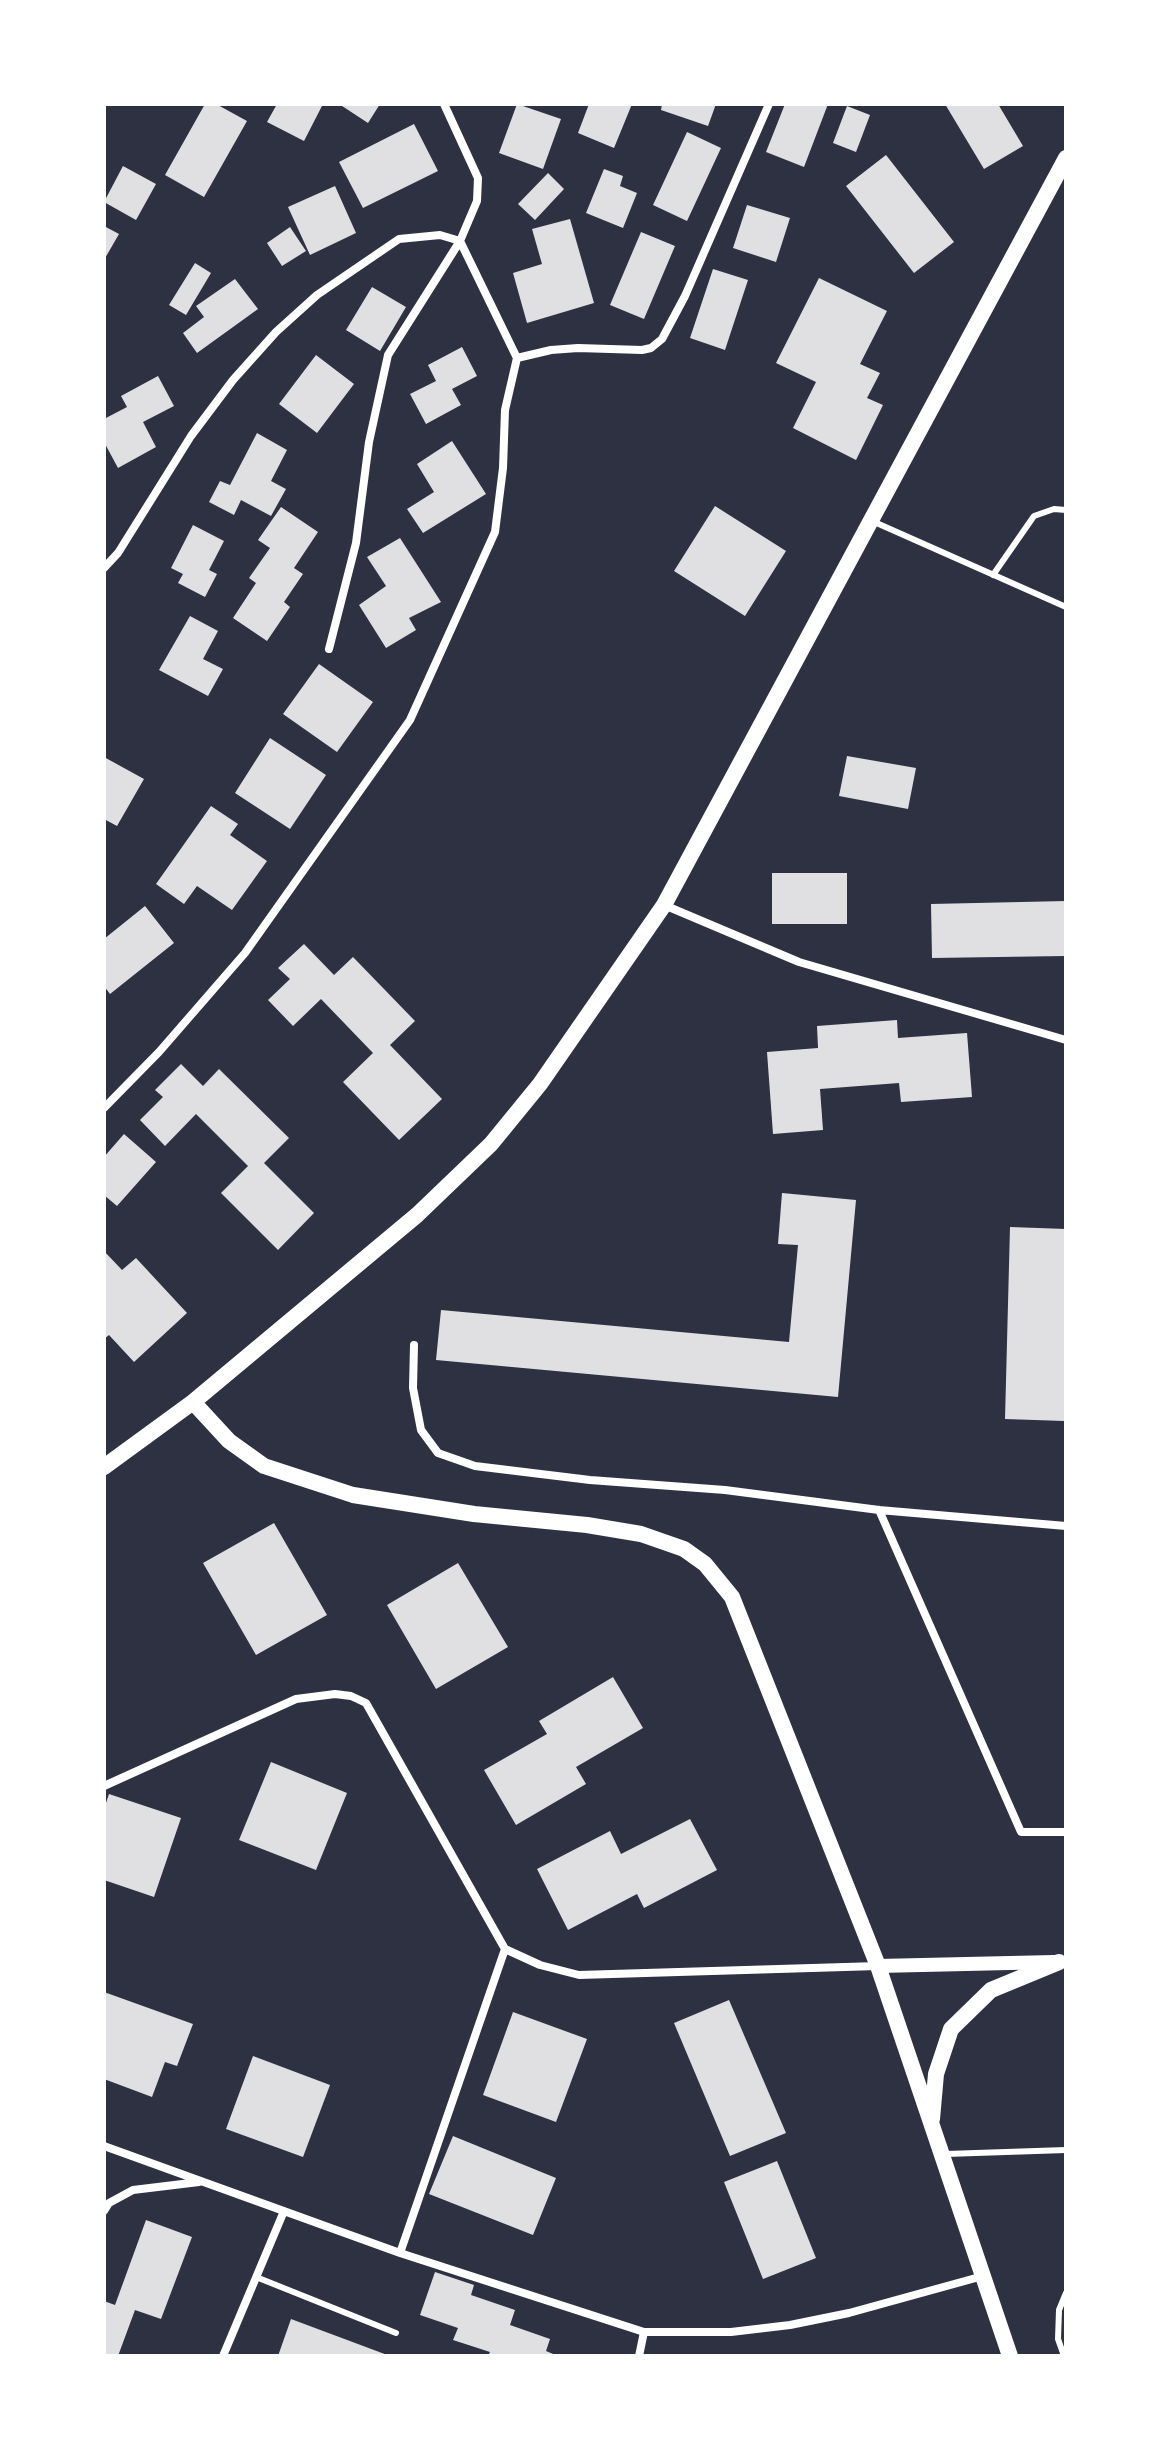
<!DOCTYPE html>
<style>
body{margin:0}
#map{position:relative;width:1170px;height:2460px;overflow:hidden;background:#2d3142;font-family:Helvetica,sans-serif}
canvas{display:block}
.frame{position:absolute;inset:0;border:106px solid #fff;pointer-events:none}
</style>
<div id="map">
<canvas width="1170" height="2460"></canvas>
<div class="frame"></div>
</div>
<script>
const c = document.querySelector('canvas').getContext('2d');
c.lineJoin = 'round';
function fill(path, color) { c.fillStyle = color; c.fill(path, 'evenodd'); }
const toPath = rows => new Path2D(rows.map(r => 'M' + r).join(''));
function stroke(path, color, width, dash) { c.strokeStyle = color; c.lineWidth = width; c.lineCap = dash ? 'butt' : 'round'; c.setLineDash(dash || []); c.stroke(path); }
const building = toPath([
 [205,104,216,104,247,121,204,197,165,175],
 [277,104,323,104,304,141,267,122],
 [339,104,380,104,368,123],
 [517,104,561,119,543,169,499,153],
 [589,104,632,104,614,148,578,133],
 [662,104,716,104,708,126,661,110],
 [785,104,828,104,804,167,766,152],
 [945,104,998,104,1023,146,984,169],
 [847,106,870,115,856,152,833,143],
 [414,124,438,171,363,208,339,162],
 [687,132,721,148,687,221,653,205],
 [886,155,954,242,914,273,846,186],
 [123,166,156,184,136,220,104,202],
 [604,169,623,176,620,186,637,193,623,228,586,213],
 [548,173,564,189,535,220,518,204],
 [335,186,356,233,310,255,288,207],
 [747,205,790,218,776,262,733,248],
 [570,219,594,303,527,323,513,273,542,264,532,229],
 [104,226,119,234,104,260],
 [290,227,306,251,282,266,267,243],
 [641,232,675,246,644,319,610,305],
 [195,263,211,273,186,315,169,305],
 [713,269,748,280,725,350,690,338],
 [819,278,887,311,860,364,880,373,867,398,883,405,856,460,793,428,816,382,776,363],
 [235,279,258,309,197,353,183,333,204,317,196,306],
 [372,287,406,307,380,351,346,330],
 [462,347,477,376,452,389,461,405,426,424,410,394,436,381,428,365],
 [316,355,354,384,317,433,279,404],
 [158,376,174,406,143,422,156,447,118,468,104,442,104,419,127,407,121,396],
 [257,433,287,450,271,481,286,489,271,516,241,500,234,515,209,502,220,481,230,485],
 [452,441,486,494,423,533,407,509,434,492,417,464],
 [715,506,786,551,745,616,674,571],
 [281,507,318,532,294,568,303,574,284,602,290,607,267,641,233,618,256,583,249,578,270,548,258,540],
 [193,525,224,541,209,570,217,574,205,597,178,583,183,574,171,568],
 [400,538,441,602,409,618,416,630,386,648,359,605,386,586,367,557],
 [190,616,218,631,203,659,223,669,208,696,159,670],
 [319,664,373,702,337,752,283,714],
 [270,738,326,775,290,829,235,793],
 [847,756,916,768,908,809,839,796],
 [104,757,144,779,117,826,104,819],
 [211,806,238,824,230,835,267,861,232,910,197,886,184,904,156,884],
 [772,873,847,873,847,924,772,924],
 [1066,901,1066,956,932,958,931,904],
 [145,906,174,943,110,994,104,986,104,939],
 [304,944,334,975,353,957,415,1021,390,1045,442,1099,399,1140,343,1082,373,1053,321,999,293,1026,268,1000,290,979,278,968],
 [897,1020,898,1038,967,1033,972,1097,901,1102,899,1083,820,1089,823,1130,773,1134,767,1052,818,1048,817,1026],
 [181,1064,203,1086,219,1069,289,1138,264,1163,314,1213,278,1250,221,1193,248,1166,196,1114,165,1146,140,1120,163,1097,155,1090],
 [124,1134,156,1162,117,1206,104,1195,104,1157],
 [782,1193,856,1200,838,1397,436,1360,441,1310,789,1342,798,1245,778,1244],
 [1010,1227,1066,1229,1064,1421,1005,1419],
 [104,1251,122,1270,136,1258,187,1313,134,1362,109,1335,104,1339],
 [274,1523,327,1615,256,1655,203,1563],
 [458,1563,508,1647,436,1689,387,1605],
 [613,1677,643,1728,576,1767,586,1784,516,1825,484,1770,547,1734,539,1721],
 [271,1762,347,1793,316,1870,239,1840],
 [109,1794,181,1818,154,1897,104,1880,104,1809],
 [690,1819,717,1870,644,1908,637,1894,568,1930,537,1869,610,1831,621,1854],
 [104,1992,193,2024,177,2066,165,2062,152,2097,104,2079],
 [729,2000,786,2133,730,2156,674,2023],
 [513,2012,587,2039,556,2122,483,2095],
 [253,2056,330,2085,303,2157,226,2129],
 [453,2136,556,2178,533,2235,429,2194],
 [777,2161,816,2258,763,2279,724,2182],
 [146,2220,192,2237,161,2319,135,2310,118,2356,104,2356,104,2301,115,2305],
 [435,2272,474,2285,471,2295,515,2310,510,2325,550,2339,546,2351,558,2356,488,2356,490,2352,453,2340,458,2328,420,2315],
 [291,2319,390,2356,278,2356]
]);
const service = toPath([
 [872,521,1066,607],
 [993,575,1034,516,1054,509,1066,510],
 [946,2154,1066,2150],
 [256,2277,396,2333],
 [1064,2356,1058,2339,1059,2310,1066,2293]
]);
const minor = toPath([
 [517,358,551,350,578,348,642,350,651,348,662,339,685,296,769,104],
 [104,568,118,553,191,436,233,380,276,332,317,295,399,239,440,235,460,241],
 [329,649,356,543,369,442,388,355,460,241,477,201,478,178,444,104],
 [664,905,799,962,1066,1040],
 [104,1108,159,1052,245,953,410,720,495,532,503,468,505,410,517,358,460,241],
 [414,1345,413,1388,421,1430,438,1453,475,1466,590,1480,725,1490,879,1510,1066,1526],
 [879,1510,1021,1832,1066,1832],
 [104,1786,296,1699,335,1694,351,1696,366,1703,505,1949,540,1965,579,1975,878,1966],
 [104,2146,400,2253,644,2332,731,2332,790,2325,849,2313,983,2276],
 [104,2211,109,2203,133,2190,199,2182],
 [400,2253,505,1949],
 [223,2356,284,2211],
 [639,2356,644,2332]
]);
const tertiary = toPath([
 [878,1966,1054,1962]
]);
const secondary = toPath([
 [193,1402,229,1441,264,1466,353,1495,474,1514,587,1525,641,1534,684,1549,705,1564,732,1597,878,1966,1010,2356],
 [104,1467,193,1402,417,1215,491,1144,540,1084,664,905,1066,158],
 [932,2119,936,2074,951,2029,991,1990,1059,1962]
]);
fill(building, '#e0e0e3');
stroke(service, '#fff', 6);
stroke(minor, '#fff', 8);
stroke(tertiary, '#fff', 14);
stroke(secondary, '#fff', 16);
</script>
